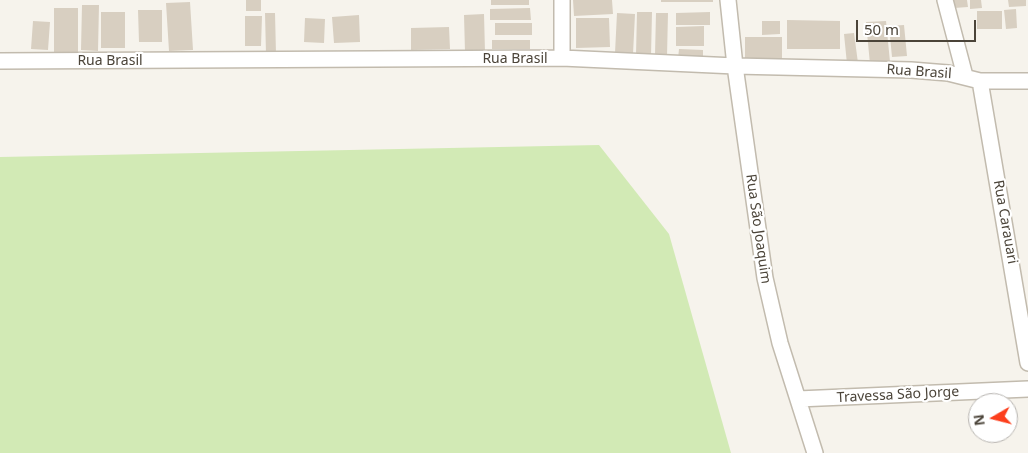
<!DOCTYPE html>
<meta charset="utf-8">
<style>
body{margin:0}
#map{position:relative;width:1028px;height:453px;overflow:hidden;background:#f6f3ec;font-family:"Noto Sans",sans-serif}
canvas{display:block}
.north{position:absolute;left:968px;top:393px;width:50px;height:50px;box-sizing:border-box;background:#fff;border:1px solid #b7b4b0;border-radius:50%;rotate:262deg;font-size:14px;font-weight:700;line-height:20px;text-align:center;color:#4b4439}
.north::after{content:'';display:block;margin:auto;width:18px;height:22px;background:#fc3f1d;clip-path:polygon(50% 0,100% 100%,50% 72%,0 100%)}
.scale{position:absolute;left:856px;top:20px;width:120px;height:22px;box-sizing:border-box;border:2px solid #4b4439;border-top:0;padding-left:6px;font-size:15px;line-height:18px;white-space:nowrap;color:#4b4439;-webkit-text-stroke:4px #fff;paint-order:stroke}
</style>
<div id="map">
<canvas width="1028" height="453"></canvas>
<div class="north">N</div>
<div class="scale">50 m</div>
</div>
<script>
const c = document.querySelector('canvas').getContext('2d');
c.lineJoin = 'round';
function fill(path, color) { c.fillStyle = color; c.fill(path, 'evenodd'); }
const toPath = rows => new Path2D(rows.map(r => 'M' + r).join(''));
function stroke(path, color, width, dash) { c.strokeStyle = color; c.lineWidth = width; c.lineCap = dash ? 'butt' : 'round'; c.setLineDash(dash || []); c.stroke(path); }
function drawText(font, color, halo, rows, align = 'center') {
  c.font = font + ' "Noto Sans",sans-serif'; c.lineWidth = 4.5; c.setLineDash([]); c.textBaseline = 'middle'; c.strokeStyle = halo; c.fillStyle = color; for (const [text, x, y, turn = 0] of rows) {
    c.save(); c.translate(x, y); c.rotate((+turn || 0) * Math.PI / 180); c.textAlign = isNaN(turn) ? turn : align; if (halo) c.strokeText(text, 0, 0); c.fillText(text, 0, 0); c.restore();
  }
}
const green = toPath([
 [599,145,669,234,731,453,0,453,0,157]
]);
const building = toPath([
 [246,0,261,0,261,11,246,11],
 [491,0,529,0,529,5,491,5],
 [573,0,612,0,613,14,574,16],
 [661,0,713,0,713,2,661,2],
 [953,0,967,0,968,7,954,8],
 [970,0,981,0,982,8,970,9],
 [1008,0,1026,0,1026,6,1009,7],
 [190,2,193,50,169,51,166,3],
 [82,5,99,5,98,51,81,50],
 [54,8,78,8,78,52,54,52],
 [530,8,531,20,490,20,490,9],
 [1016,9,1017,28,1006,29,1004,10],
 [138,10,162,10,162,42,139,42],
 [977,11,1002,11,1002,29,977,29],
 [101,12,125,12,125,48,101,48],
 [637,12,652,12,651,56,636,55],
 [710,12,710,25,676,25,676,13],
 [265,13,275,13,276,54,266,54],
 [617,13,635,14,633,54,615,53],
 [656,13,668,13,667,56,655,55],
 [484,14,485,52,465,52,464,15],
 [359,15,360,42,334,43,332,17],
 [245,16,262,16,261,46,245,46],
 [305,18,325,19,324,43,304,42],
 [576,18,609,18,610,47,576,48],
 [787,20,840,21,840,49,787,49],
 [33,21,50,22,48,50,31,49],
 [762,21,780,21,780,34,762,35],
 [886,21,890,62,870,64,866,22],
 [495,23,532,23,532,35,495,35],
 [904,25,907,56,892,57,889,26],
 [704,26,704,46,676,46,676,27],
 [449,27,450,49,411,50,411,28],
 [854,33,858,63,847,64,844,34],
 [745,37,782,37,782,60,745,60],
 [492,40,530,40,530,49,492,49],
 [679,49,703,50,703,61,678,59]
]);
const street = toPath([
 [562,0,562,58],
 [728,0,735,66,765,278,780,343,815,453],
 [945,0,965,76],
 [0,61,562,58,735,66,911,70,948,73,980,81,1028,81],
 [980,81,1028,363],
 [798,399,1028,389]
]);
const streetNames = [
 ["Rua Brasil",515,59],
 ["Rua Brasil",110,61],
 ["Rua Brasil",919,72,4],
 ["Rua Carauari",1005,222,80],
 ["Rua São Joaquim",758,229,82],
 ["Travessa São Jorge",898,395,-3]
];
fill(green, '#d2eab5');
fill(building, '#d8cfc1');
stroke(street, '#c2bbae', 18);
stroke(street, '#fff', 15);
drawText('14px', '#4b4439', '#fff', streetNames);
</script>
